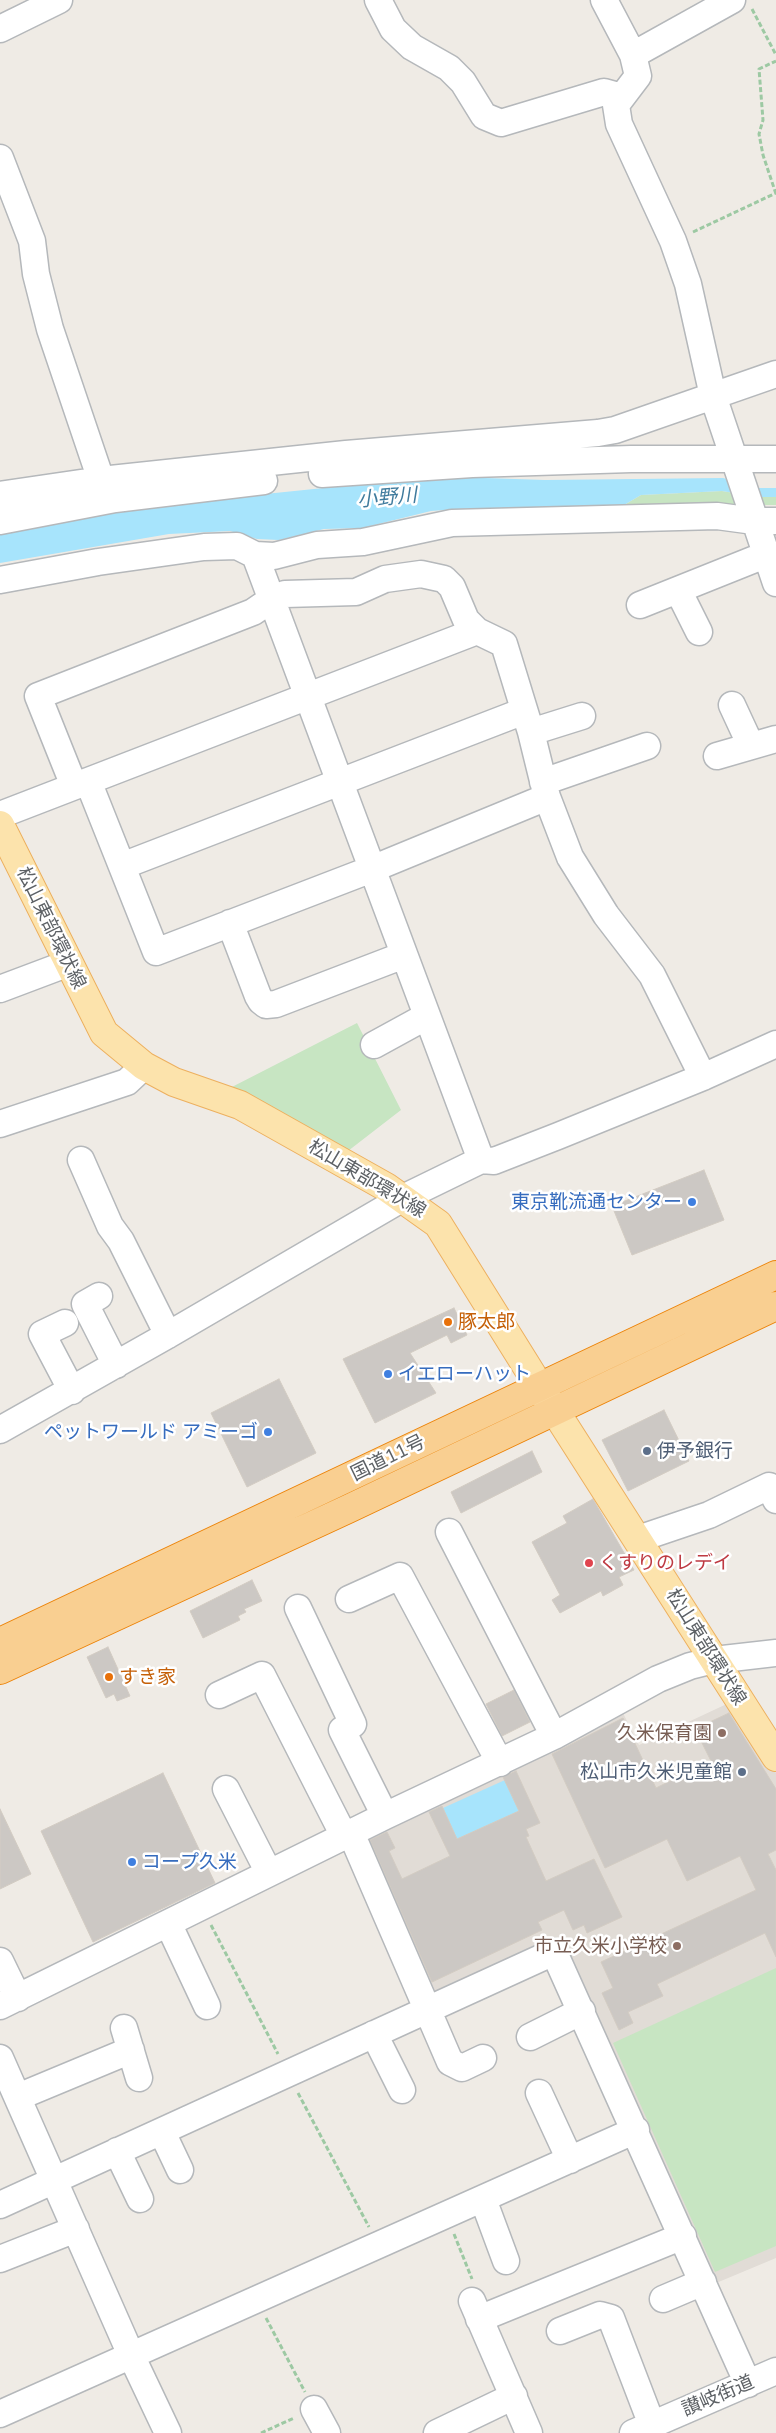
<!DOCTYPE html>
<meta charset="utf-8">
<style>
body{margin:0}
canvas{display:block;background:#efebe5}
</style>
<canvas width="776" height="2433"></canvas>
<script>
const c = document.querySelector('canvas').getContext('2d');
c.lineJoin = 'round';
function fill(path, color) { c.fillStyle = color; c.fill(path, 'evenodd'); }
const toPath = rows => new Path2D(rows.map(r => 'M' + r).join(''));
function stroke(path, color, width, dash) { c.strokeStyle = color; c.lineWidth = width; c.lineCap = dash ? 'butt' : 'round'; c.setLineDash(dash || []); c.stroke(path); }
function drawText(font, color, halo, rows, align = 'center') {
  c.font = font + ' Mulish,"Noto Sans JP",sans-serif'; c.lineWidth = 5; c.setLineDash([]); c.textBaseline = 'middle'; c.strokeStyle = halo; c.fillStyle = color; for (const [text, x, y, turn = 0] of rows) {
    c.save(); c.translate(x, y); c.rotate((+turn || 0) * Math.PI / 180); c.textAlign = isNaN(turn) ? turn : align; if (halo) c.strokeText(text, 0, 0); c.fillText(text, 0, 0); c.restore();
  }
}
const education = toPath([
 [731,1702,776,1773,776,2258,709,2286,558,1943,434,2001,364,1834,621,1709,639,1745]
]);
const green = toPath([
 [722,491,759,497,776,497,776,505,624,505,641,495],
 [357,1023,401,1110,348,1151,226,1090],
 [776,1968,776,2246,715,2272,613,2043]
]);
const water = toPath([
 [451,475,485,478,545,480,723,478,758,488,776,488,776,497,759,497,722,491,641,495,624,505,457,509,431,511,362,528,324,529,279,540,257,539,230,531,169,534,0,563,0,533,128,508],
 [505,1780,519,1811,457,1839,443,1808]
]);
const building = toPath([
 [704,1170,724,1220,632,1255,612,1206,704,1170],
 [454,1308,467,1335,451,1343,447,1335,410,1353,436,1393,375,1423,343,1359,454,1308],
 [279,1379,316,1453,247,1487,211,1413,279,1379],
 [664,1410,689,1461,628,1491,602,1440,664,1410],
 [532,1451,542,1472,461,1513,451,1492,532,1451],
 [593,1499,634,1570,619,1577,623,1585,603,1596,601,1591,560,1613,552,1600,560,1595,532,1542,567,1523,563,1516,593,1499],
 [252,1580,262,1601,244,1609,246,1612,238,1616,240,1620,203,1638,190,1611,252,1580],
 [108,1647,130,1696,117,1701,114,1694,106,1698,87,1657,108,1647],
 [514,1690,530,1722,502,1736,486,1704,514,1690],
 [729,1713,776,1789,776,1850,768,1854,776,1870,776,1957,765,1933,657,1984,663,1996,628,2012,633,2023,619,2030,602,1993,613,1988,601,1962,756,1890,740,1856,687,1881,667,1839,605,1868,552,1754,623,1718,656,1788,711,1761,695,1729,729,1713],
 [516,1771,540,1823,526,1829,529,1836,526,1837,546,1881,594,1859,622,1917,587,1933,584,1925,573,1930,564,1910,538,1922,542,1930,432,1982,370,1840,387,1832,395,1848,389,1851,402,1879,450,1856,429,1812,442,1806,457,1839,519,1811,503,1777,516,1771],
 [163,1773,215,1883,93,1942,41,1831,163,1773],
 [0,1809,31,1874,0,1889,0,1809]
]);
const path = toPath([
 [752,9,776,55],
 [776,194,763,155,759,134,763,120,759,69,776,61],
 [693,232,776,193],
 [211,1925,278,2054],
 [298,2093,369,2227],
 [454,2234,472,2279],
 [266,2318,305,2392],
 [261,2433,294,2418]
]);
const minor = toPath([
 [378,0,393,29,412,47,449,68,463,82,484,116,501,123,604,92,622,97],
 [604,0,633,55,638,76,616,105,619,124,673,241,688,284,713,396,776,583],
 [0,29,59,0],
 [633,55,732,0],
 [0,158,32,241,36,274,50,329,101,480],
 [322,474,472,464,631,459,776,459],
 [0,495,101,480,346,454,598,433,615,430,776,374],
 [0,521,115,499,264,481],
 [255,555,481,1160],
 [0,580,98,562,204,547,237,546,255,555,274,556,317,545,363,542,452,523,717,516,754,521,776,521],
 [678,590,699,632],
 [640,605,765,555],
 [732,705,751,746],
 [531,732,582,716],
 [717,756,776,739],
 [88,781,156,952,372,869,547,797],
 [543,782,647,746],
 [74,786,38,696,253,612,272,599,285,594,356,592,385,579,421,574,444,579,452,587,466,620,477,631,504,644,531,732,547,797,570,857,606,915,652,975,703,1077],
 [0,815,477,631],
 [122,866,524,711],
 [230,923,258,996,261,1001,266,1005,276,1004,404,955],
 [0,989,69,963],
 [374,1045,427,1016],
 [0,1124,127,1082,144,1066],
 [81,1160,110,1226,121,1241,168,1335],
 [99,1296,85,1304,116,1365],
 [65,1323,42,1334,72,1391],
 [0,1430,168,1335,403,1198,481,1160,494,1161,558,1136,703,1077,776,1044],
 [449,1532,554,1736],
 [638,1539,709,1515,769,1486,776,1500],
 [349,1599,400,1576,500,1763],
 [298,1608,353,1724,342,1730,385,1816],
 [219,1695,262,1675,344,1836],
 [226,1789,269,1873],
 [351,1833,450,2062,462,2068,483,2058],
 [168,1923,207,2006],
 [0,1961,18,1998],
 [0,2006,385,1816,554,1736,658,1679,690,1666,714,1660,776,1653],
 [124,2028,139,2078],
 [374,2034,402,2090],
 [530,2037,582,2011],
 [0,2058,131,2355,168,2433],
 [539,2093,570,2160],
 [18,2097,131,2050],
 [162,2132,180,2170],
 [117,2151,140,2199],
 [483,2199,506,2261],
 [0,2205,554,1952,748,2384],
 [0,2259,76,2229],
 [663,2299,703,2282],
 [472,2301,529,2433],
 [479,2319,683,2236],
 [560,2331,600,2315,611,2318,652,2425],
 [314,2409,327,2433],
 [0,2414,636,2130],
 [437,2433,514,2396],
 [633,2433,776,2371]
]);
const major = toPath([
 [0,825,104,1033,144,1066,174,1082,240,1105,386,1187,438,1224,539,1386,776,1757]
]);
const highway = toPath([
 [0,1642,776,1275],
 [0,1670,348,1509,776,1306]
]);
const markers = [
 [692,1202,5,"#3f7fe0"],
 [448,1322,5,"#e8710a"],
 [388,1374,5,"#3f7fe0"],
 [268,1432,5,"#3f7fe0"],
 [647,1451,5,"#5c6f8a"],
 [589,1563,5,"#e0444e"],
 [109,1677,5,"#e8710a"],
 [722,1733,5,"#8d6e63"],
 [742,1772,5,"#5c6f8a"],
 [132,1862,5,"#3f7fe0"],
 [677,1946,5,"#8d6e63"]
];
const streetNames = [
 ["松山東部環状線",51,928,64],
 ["松山東部環状線",367,1179,31],
 ["国道11号",388,1458,-26],
 ["松山東部環状線",706,1647,58],
 ["讃岐街道",718,2396,-23]
];
const shopNames = [
 ["東京靴流通センター",682,1202],
 ["イエローハット",398,1374,"left"],
 ["ペットワールド アミーゴ",258,1432],
 ["コープ久米",142,1862,"left"]
];
const foodNames = [
 ["豚太郎",458,1322],
 ["すき家",119,1677]
];
const serviceNames = [
 ["伊予銀行",657,1451],
 ["松山市久米児童館",732,1772,"right"]
];
const healthNames = [
 ["くすりのレデイ",599,1563]
];
const educationNames = [
 ["久米保育園",712,1733],
 ["市立久米小学校",667,1946]
];
const waterNames = [
 ["小野川",387,498,-5]
];
fill(education, '#e1dcd6');
fill(green, '#c7e5c2');
fill(water, '#a7e4fc');
fill(building, '#ccc8c4');
stroke(building, '#d3ccc3', 1);
stroke(minor, '#b5b8bb', 29);
stroke(major, '#edb05f', 30);
stroke(highway, '#ec8308', 30);
stroke(path, '#9dc9a3', 3, [5, 2.5]);
stroke(minor, '#fff', 26);
stroke(major, '#fce3ac', 28);
stroke(highway, '#f9cf91', 28);
for (const [x, y, r, color] of markers) { const dot = new Path2D(); dot.arc(x, y, r, 0, 2 * Math.PI); c.fillStyle = color; c.fill(dot); stroke(dot, '#fff', 2); }
drawText('19px', '#5d6165', '#fff', streetNames);
drawText('19px', '#366cbe', '#fff', shopNames, 'right');
drawText('19px', '#c56008', '#fff', foodNames, 'left');
drawText('19px', '#4e5e75', '#fff', serviceNames, 'left');
drawText('19px', '#be3a42', '#fff', healthNames, 'left');
drawText('19px', '#785e54', '#fff', educationNames, 'right');
drawText('italic 20px', '#3f7b9d', '#fff', waterNames);
</script>
